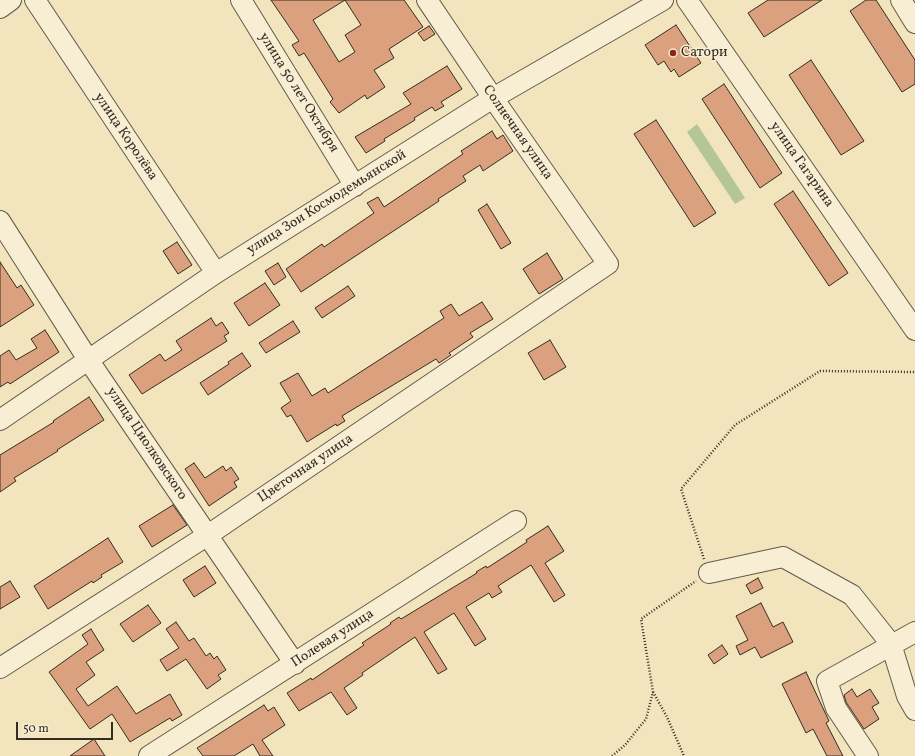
<!DOCTYPE html>
<meta charset="utf-8">
<style>
body{margin:0}
#map{position:relative;width:915px;height:756px;overflow:hidden;background:#f2e5bd;font-family:Vollkorn,serif}
canvas{display:block}
.scale{position:absolute;left:16px;top:722px;width:97px;height:18px;box-sizing:border-box;border:2px solid #352c23;border-top:0;padding-left:5px;font-size:12px;line-height:14px;white-space:nowrap;color:#352c23;-webkit-text-stroke:3px #f7eed4;paint-order:stroke}
</style>
<div id="map">
<canvas width="915" height="756"></canvas>
<div class="scale">50 m</div>
</div>
<script>
const c = document.querySelector('canvas').getContext('2d');
c.lineJoin = 'round';
function fill(path, color) { c.fillStyle = color; c.fill(path, 'evenodd'); }
const toPath = rows => new Path2D(rows.map(r => 'M' + r).join(''));
function stroke(path, color, width, dash) { c.strokeStyle = color; c.lineWidth = width; c.lineCap = dash ? 'butt' : 'round'; c.setLineDash(dash || []); c.stroke(path); }
function drawText(font, color, halo, rows, align = 'center') {
  c.font = font + ' Vollkorn,serif'; c.lineWidth = 3; c.setLineDash([]); c.textBaseline = 'middle'; c.strokeStyle = halo; c.fillStyle = color; for (const [text, x, y, turn = 0] of rows) {
    c.save(); c.translate(x, y); c.rotate((+turn || 0) * Math.PI / 180); c.textAlign = isNaN(turn) ? turn : align; if (halo) c.strokeText(text, 0, 0); c.fillText(text, 0, 0); c.restore();
  }
}
const green = toPath([
 [697,124,745,198,735,204,687,132]
]);
const building = toPath([
 [271,0,404,0,423,27,389,49,394,58,374,70,385,87,367,99,365,95,339,113,330,102,333,99,304,53,299,56,292,45,299,41,271,0],
 [345,0,361,25,345,35,355,52,339,62,313,20,345,0],
 [768,0,822,0,764,37,748,13,768,0],
 [866,0,876,0,915,60,915,84,902,92,850,11,866,0],
 [676,25,701,63,679,77,674,69,671,72,664,61,658,65,645,45,676,25],
 [429,26,435,34,424,41,418,33,429,26],
 [811,60,864,141,841,155,789,75,811,60],
 [447,66,462,89,441,102,444,106,435,111,432,107,414,118,415,120,384,139,385,141,366,153,355,137,411,104,403,93,447,66],
 [724,84,782,173,760,188,702,99,724,84],
 [656,120,716,213,694,227,634,134,656,120],
 [492,131,497,139,503,135,513,151,483,171,480,165,463,176,466,181,438,199,439,201,301,292,286,269,322,244,324,247,374,213,367,203,378,197,384,207,463,154,461,151,492,131],
 [793,191,848,273,829,286,774,204,793,191],
 [487,204,511,243,501,249,478,210,487,204],
 [177,242,192,265,178,274,163,251,177,242],
 [547,253,563,279,539,294,523,269,547,253],
 [0,262,17,288,21,285,34,305,0,327,0,262],
 [278,263,286,277,274,285,265,271,278,263],
 [265,283,280,305,249,326,234,303,265,283],
 [348,286,355,296,322,318,315,308,348,286],
 [482,302,493,319,470,333,473,337,449,353,451,355,439,363,436,359,342,416,345,421,337,426,336,424,307,442,291,415,287,417,281,408,291,401,280,383,298,373,312,396,325,388,328,393,444,318,440,311,451,304,459,316,482,302],
 [211,318,216,326,222,322,229,333,224,336,227,341,142,394,129,375,160,354,165,361,182,350,176,341,211,318],
 [293,321,300,332,266,353,259,343,293,321],
 [45,330,59,352,10,384,8,382,0,387,0,356,9,350,16,360,37,348,31,339,45,330],
 [550,340,566,367,544,380,528,353,550,340],
 [242,353,251,366,208,395,200,383,229,364,228,362,242,353],
 [89,397,104,420,57,450,58,451,14,478,16,481,0,492,0,455,54,422,53,421,89,397],
 [194,463,205,478,223,466,226,471,231,467,239,479,234,482,237,487,209,506,185,469,194,463],
 [173,505,187,525,152,547,139,526,173,505],
 [548,526,564,551,545,563,565,595,554,602,531,565,498,586,502,592,492,598,489,593,466,607,486,639,475,646,454,613,424,632,447,669,438,674,415,637,362,673,363,675,344,688,357,708,347,715,331,692,299,711,287,693,311,678,312,680,364,645,362,643,391,624,390,623,399,617,401,619,477,573,476,572,486,566,487,568,527,542,526,540,548,526],
 [108,538,123,562,101,575,102,577,93,583,92,581,48,609,34,586,108,538],
 [205,566,216,583,194,597,183,580,205,566],
 [758,578,763,588,751,594,746,585,758,578],
 [10,581,20,597,0,609,0,587,10,581],
 [761,603,773,627,783,622,793,642,761,658,755,647,740,655,736,646,748,640,736,616,761,603],
 [148,605,161,623,133,642,120,624,148,605],
 [176,622,189,641,194,638,206,656,210,653,214,659,217,656,226,670,218,675,221,679,207,689,186,659,167,671,160,660,179,648,166,629,176,622],
 [91,629,104,650,86,662,95,675,76,689,88,706,117,686,136,714,170,694,182,715,172,721,170,718,130,742,112,714,90,729,49,672,88,644,82,635,91,629],
 [722,645,728,654,714,664,708,655,722,645],
 [806,672,829,721,826,723,843,756,827,756,813,729,806,733,782,684,806,672],
 [852,689,857,697,870,689,879,703,872,707,879,719,864,729,846,702,844,695,852,689],
 [264,705,268,711,274,707,285,725,262,740,273,756,260,756,253,744,234,756,203,756,197,748,264,705],
 [94,739,105,756,70,756,94,739]
]);
const path = toPath([
 [704,559,681,489,735,425,820,371,915,372],
 [653,692,667,717,684,756],
 [612,756,625,745,646,719,653,692,641,619,696,581]
]);
const minor = toPath([
 [35,0,216,273],
 [241,0,355,186],
 [687,0,915,330],
 [901,0,915,23],
 [0,8,11,0],
 [0,221,89,361,295,664],
 [0,420,216,273,493,98,663,0],
 [709,573,783,557,852,595,891,644,907,696,915,710],
 [0,668,208,535,608,264,493,98,427,0],
 [149,756,516,521],
 [868,756,836,708,827,681,915,632]
]);
const markers = [
 [673,53,4,"#8f2418"]
];
const poiNames = [
 ["Сатори",681,53]
];
const streetNames = [
 ["улица 50 лет Октября",298,93,58],
 ["Солнечная улица",517,133,55],
 ["улица Королёва",125,137,56],
 ["улица Гагарина",801,165,55],
 ["улица Зои Космодемьянской",327,203,-32],
 ["улица Циолковского",146,444,56],
 ["Цветочная улица",306,469,-34],
 ["Полевая улица",333,639,-33]
];
fill(green, '#b4c696');
fill(building, '#dba07e');
stroke(building, '#352c23', 1);
stroke(minor, '#645a4a', 22);
stroke(path, '#352c23', 2.5, [1, 2]);
stroke(minor, '#f7eed4', 20);
for (const [x, y, r, color] of markers) { const dot = new Path2D(); dot.arc(x, y, r, 0, 2 * Math.PI); c.fillStyle = color; c.fill(dot); stroke(dot, '#f7eed4', 1.5); }
drawText('14px', '#352c23', '#f7eed4', poiNames, 'left');
drawText('14px', '#352c23', '#f7eed4', streetNames);
</script>
